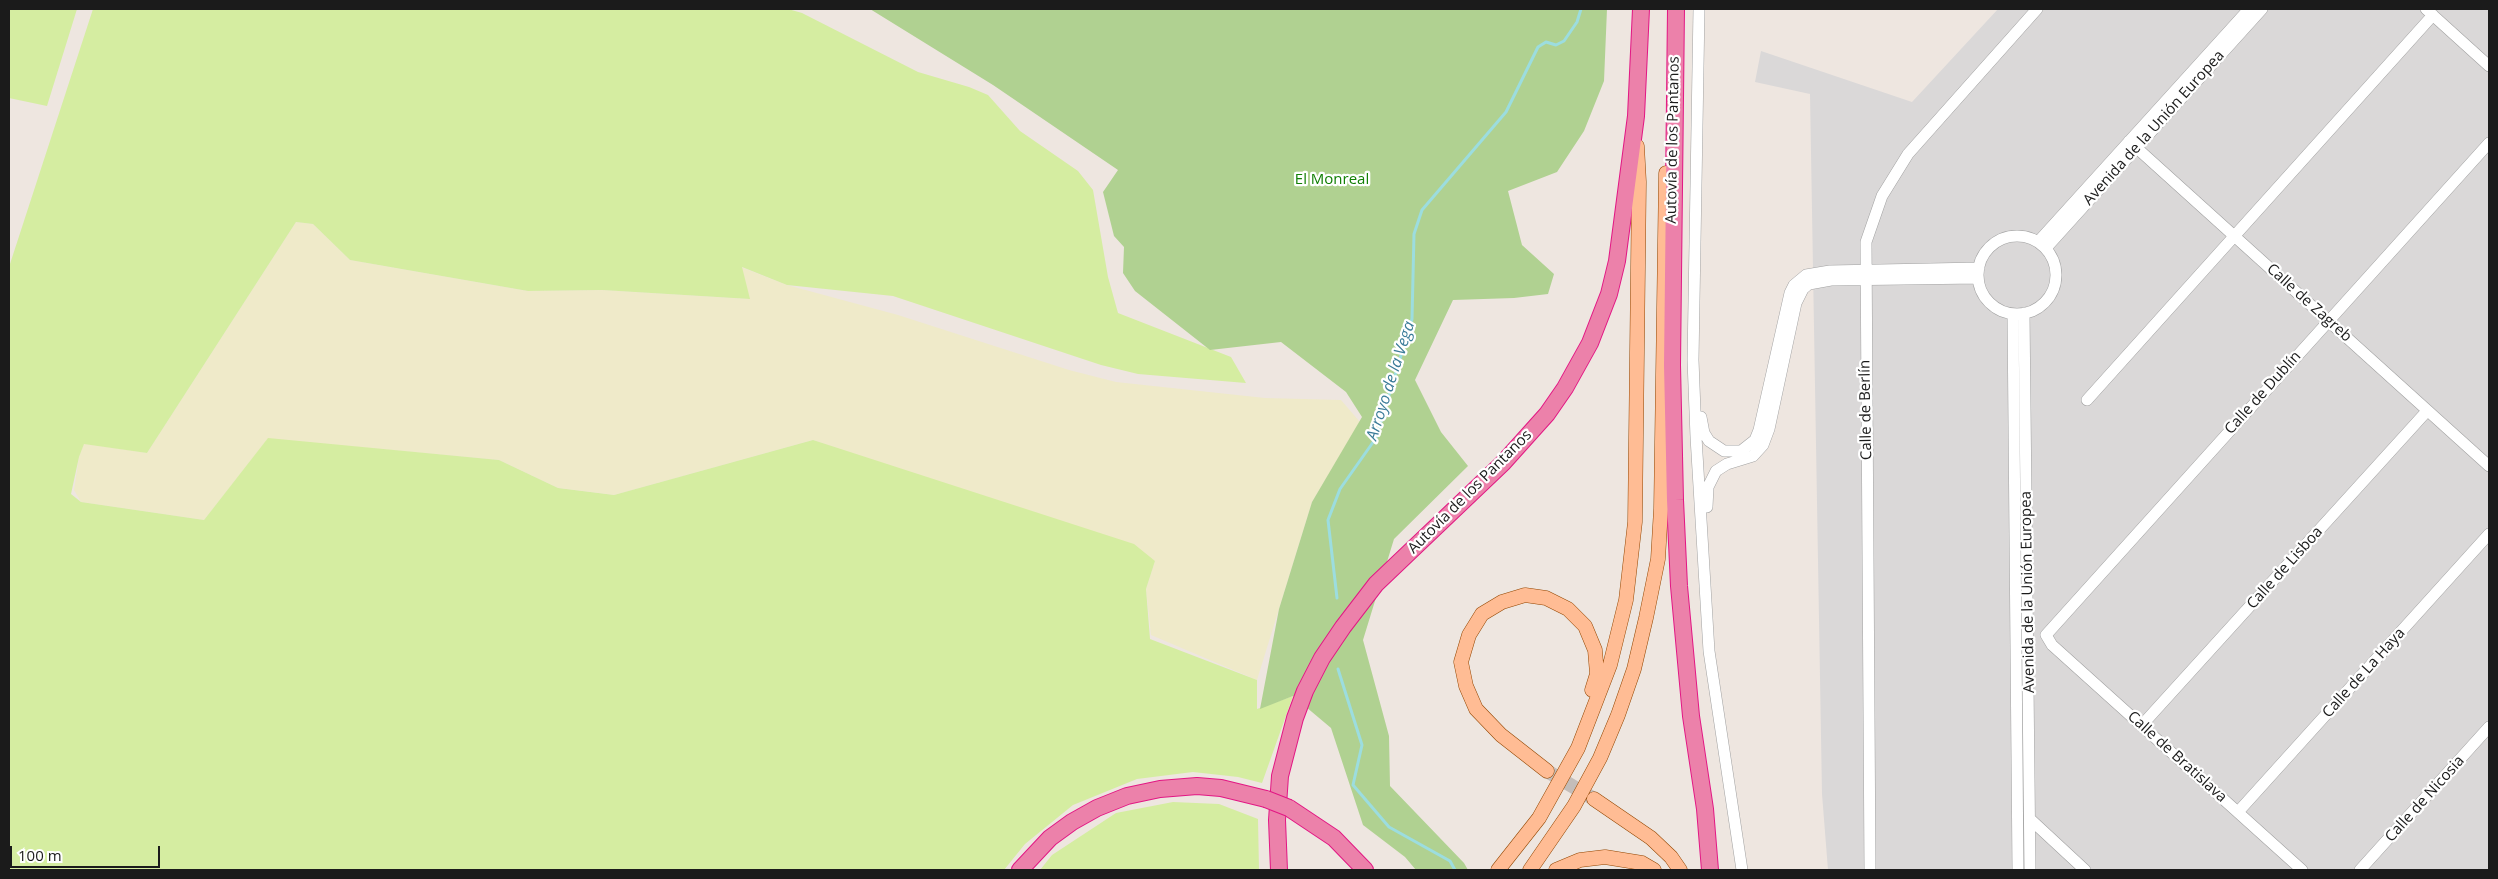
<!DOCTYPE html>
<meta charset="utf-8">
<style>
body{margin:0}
#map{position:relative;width:2498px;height:879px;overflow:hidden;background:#eee6e0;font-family:"Open Sans",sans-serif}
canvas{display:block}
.frame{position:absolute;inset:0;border:10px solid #1b1b1b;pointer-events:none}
.scale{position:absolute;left:10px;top:846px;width:150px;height:22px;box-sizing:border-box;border:2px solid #1b1b1b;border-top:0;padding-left:6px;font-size:15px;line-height:18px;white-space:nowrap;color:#1b1b1b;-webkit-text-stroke:4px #fff;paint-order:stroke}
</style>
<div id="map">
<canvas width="2498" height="879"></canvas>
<div class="frame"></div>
<div class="scale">100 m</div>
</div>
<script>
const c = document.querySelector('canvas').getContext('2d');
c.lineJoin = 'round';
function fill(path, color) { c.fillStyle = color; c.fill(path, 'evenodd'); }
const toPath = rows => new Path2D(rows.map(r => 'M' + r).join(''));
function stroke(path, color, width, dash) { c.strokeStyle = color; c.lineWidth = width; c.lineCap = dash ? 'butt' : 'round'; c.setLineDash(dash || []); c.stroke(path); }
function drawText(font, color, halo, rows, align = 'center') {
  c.font = font + ' "Open Sans",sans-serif'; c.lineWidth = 4.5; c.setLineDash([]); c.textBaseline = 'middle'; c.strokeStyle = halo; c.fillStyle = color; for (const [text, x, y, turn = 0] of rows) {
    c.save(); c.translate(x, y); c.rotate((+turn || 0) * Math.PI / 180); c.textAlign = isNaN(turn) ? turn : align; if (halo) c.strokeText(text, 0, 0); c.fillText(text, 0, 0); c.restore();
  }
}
const residential = toPath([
 [1998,9,2489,9,2489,870,1828,870,1822,794,1810,94,1755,82,1761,51,1912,102]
]);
const farmland = toPath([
 [296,222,313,224,350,260,528,291,602,290,749,299,741,267,787,285,898,315,1069,370,1116,382,1265,398,1341,400,1360,422,1312,502,1257,680,1151,635,1146,589,1155,561,813,440,614,495,558,488,499,460,268,439,204,520,81,502,74,490,79,457,84,443,147,453]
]);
const grass = toPath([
 [9,9,77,9,47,106,9,98],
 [93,9,788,9,802,13,918,72,969,87,988,95,1020,131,1078,171,1093,190,1108,277,1118,313,1231,357,1246,383,1138,374,1101,365,893,296,787,285,742,267,750,299,602,290,528,291,350,260,313,224,296,222,147,453,84,444,79,457,71,494,81,502,204,520,268,438,499,460,558,488,614,495,813,440,1134,544,1155,561,1146,589,1150,639,1257,680,1257,709,1293,696,1262,783,1238,777,1193,772,1137,779,1073,805,1025,844,1004,870,9,870,9,267],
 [1173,802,1219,804,1258,819,1259,870,1040,870,1052,855,1116,813]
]);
const forest = toPath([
 [870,9,1607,9,1604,81,1584,131,1557,172,1508,191,1522,245,1554,274,1548,294,1514,298,1453,300,1415,380,1441,432,1468,466,1394,539,1363,640,1389,736,1390,786,1464,863,1468,870,1416,870,1405,857,1363,825,1331,728,1293,696,1260,709,1279,609,1312,502,1362,417,1346,392,1281,342,1210,350,1135,291,1123,273,1124,247,1114,236,1103,192,1118,170,993,85]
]);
const stream = toPath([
 [1337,598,1328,520,1340,489,1376,438,1412,319,1414,234,1422,210,1506,112,1538,47,1546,42,1556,45,1564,41,1577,22,1581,9],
 [1338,669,1362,745,1353,785,1389,827,1450,861,1455,870]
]);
const majorTunnel = toPath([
 [1547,771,1594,799]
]);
const minor = toPath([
 [1699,9,1693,360,1696,437,1709,651,1742,870],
 [2426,9,2489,66],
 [2129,141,2489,466],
 '1978 275a39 39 0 1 1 78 0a39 39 0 1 1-78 0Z',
 [2038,242,2249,9],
 [2046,248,2262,9],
 [2024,313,2030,870],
 [2013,314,2018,870],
 [2087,400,2433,15],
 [1701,417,1704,433,1709,441,1724,451,1741,451,1755,440,1759,430,1790,293,1794,285,1806,275,1830,271,1979,268],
 [1707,507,1708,487,1716,471,1727,464,1753,456,1763,445,1769,429,1796,303,1803,289,1809,284,1831,280,1978,278],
 [2142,725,2427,411],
 [2238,812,2489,534],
 [2030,819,2085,870],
 [1870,870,1866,242,1882,196,1908,154,2037,9],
 [2302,870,2052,645,2046,635,2489,143],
 [2360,870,2489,727]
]);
const major = toPath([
 [1547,771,1501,735,1476,709,1466,686,1461,662,1469,635,1482,614,1502,602,1525,595,1546,598,1568,609,1585,626,1595,650,1597,674,1592,690],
 [1594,799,1651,838,1671,857,1680,870],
 [1498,870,1539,818,1578,748,1610,665,1626,600,1635,522,1639,182,1637,146],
 [1530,870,1574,806,1600,758,1618,715,1634,669,1646,618,1658,559,1661,509,1666,173],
 [1556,870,1580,860,1605,857,1642,863,1654,870]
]);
const highway = toPath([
 [1676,9,1672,365,1675,500,1679,586,1691,716,1705,809,1710,870],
 [1289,808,1334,838,1365,870],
 [1020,870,1050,838,1072,822,1097,808,1127,796,1160,789,1197,786,1221,788,1266,799],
 [1279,870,1277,820,1280,776,1295,718,1305,691,1322,658,1343,627,1376,584,1503,463,1547,414,1565,388,1590,343,1609,294,1617,261,1636,116,1641,9]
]);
const highwayBridge = toPath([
 [1266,799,1289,808]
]);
const streetNames = [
 ["Avenida de la Unión Europea",2154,128,-48],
 ["Autovía de los Pantanos",1673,140,-89],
 ["Calle de Zagreb",2309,303,42],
 ["Calle de Dublín",2263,393,-48],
 ["Calle de Berlín",1866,410,-91],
 ["Autovía de los Pantanos",1470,492,-45],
 ["Calle de Lisboa",2285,568,-48],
 ["Avenida de la Unión Europea",2028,592,-91],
 ["Calle de La Haya",2364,673,-48],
 ["Calle de Bratislava",2177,757,42],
 ["Calle de Nicosia",2425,799,-48]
];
const parkNames = [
 ["El Monreal",1332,180]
];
const waterNames = [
 ["Arroyo de la Vega",1391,381,-72]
];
fill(residential, '#dad8d8');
fill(farmland, '#efeac9');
fill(grass, '#d5eda1');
fill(forest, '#b0d191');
stroke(stream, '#9cdddf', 3);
stroke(majorTunnel, '#c4bdb9', 14, [14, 7]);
stroke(minor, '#a2a2a2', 12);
stroke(major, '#934600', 15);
stroke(highway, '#e21784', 18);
stroke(minor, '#fff', 11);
stroke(major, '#ffbc94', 14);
stroke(highway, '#ec81aa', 16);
stroke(highwayBridge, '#e21784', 18, []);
stroke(highwayBridge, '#ec81aa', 16);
drawText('15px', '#1b1b1b', '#fff', streetNames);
drawText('15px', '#117f04', '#fff', parkNames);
drawText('italic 16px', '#3b7c99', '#fff', waterNames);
</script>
